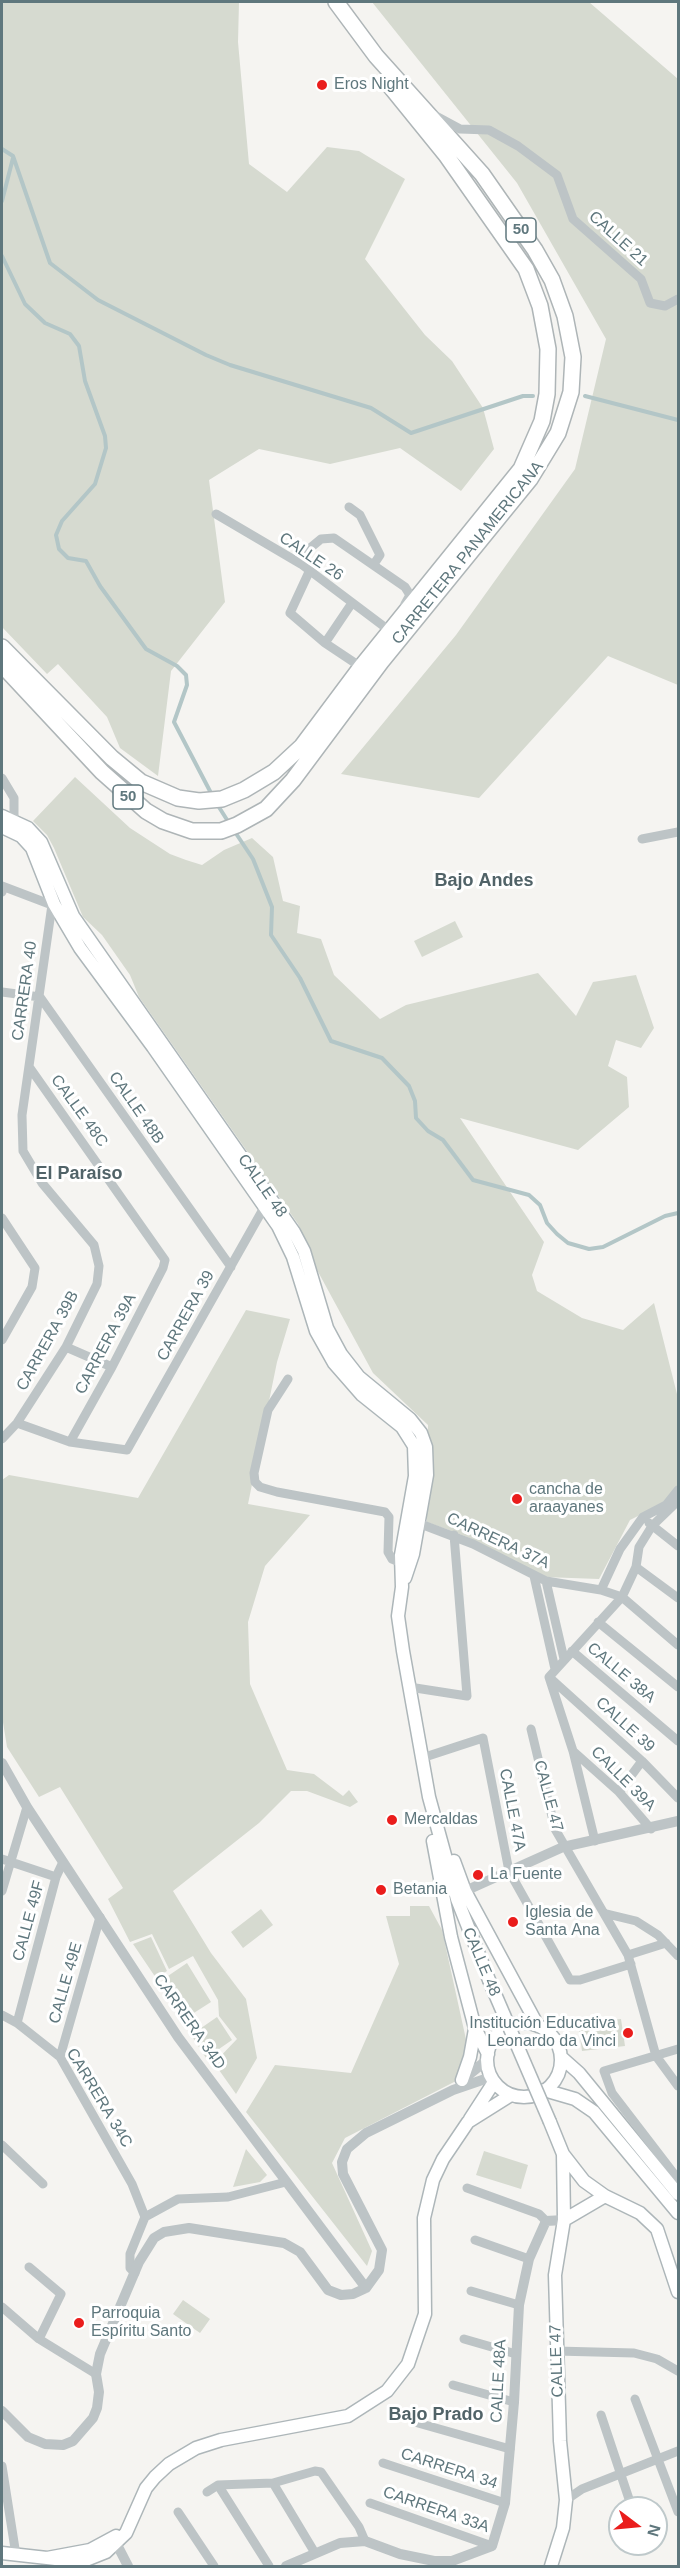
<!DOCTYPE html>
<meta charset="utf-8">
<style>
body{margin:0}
#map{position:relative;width:680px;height:2568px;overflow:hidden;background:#f5f4f1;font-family:Arial,sans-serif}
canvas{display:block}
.frame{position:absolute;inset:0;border:3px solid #5f777d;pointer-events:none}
.north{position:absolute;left:608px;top:2496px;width:60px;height:60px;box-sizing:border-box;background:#fff;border:2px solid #bfc9cb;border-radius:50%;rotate:106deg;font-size:16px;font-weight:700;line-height:24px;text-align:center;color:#5f777d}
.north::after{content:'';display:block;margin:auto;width:21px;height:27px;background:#ea1d1c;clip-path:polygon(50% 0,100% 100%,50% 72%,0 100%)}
</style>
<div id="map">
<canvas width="680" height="2568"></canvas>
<div class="frame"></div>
<div class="north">N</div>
</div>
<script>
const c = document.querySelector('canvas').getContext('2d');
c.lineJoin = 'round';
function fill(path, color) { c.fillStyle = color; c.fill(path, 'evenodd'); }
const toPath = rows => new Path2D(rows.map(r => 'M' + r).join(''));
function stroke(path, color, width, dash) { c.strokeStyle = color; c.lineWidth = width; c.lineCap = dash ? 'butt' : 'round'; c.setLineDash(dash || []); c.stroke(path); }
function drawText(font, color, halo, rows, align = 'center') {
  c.font = font + ' Arial,sans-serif'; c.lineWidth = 6; c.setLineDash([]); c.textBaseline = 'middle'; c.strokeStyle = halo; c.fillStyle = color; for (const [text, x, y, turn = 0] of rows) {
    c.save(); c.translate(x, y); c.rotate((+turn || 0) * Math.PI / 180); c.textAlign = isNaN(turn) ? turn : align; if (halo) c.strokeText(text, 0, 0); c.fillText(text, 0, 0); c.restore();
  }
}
const green = toPath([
 [2,2,239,2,238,42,249,164,287,192,327,147,359,151,405,179,365,259,425,335,452,361,483,408,494,449,461,491,400,448,330,464,259,449,209,480,225,602,171,671,158,776,120,748,107,717,58,664,47,674,2,627],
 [372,2,589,2,678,79,678,685,608,656,479,798,341,774,456,635,575,469,606,339,517,183],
 [75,777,130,828,170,854,186,860,202,865,224,850,252,838,273,857,283,901,300,906,297,933,321,939,334,975,380,1019,406,1005,538,973,576,1016,593,982,636,975,654,1028,641,1048,616,1040,608,1066,627,1077,629,1107,578,1150,460,1118,544,1242,532,1275,537,1291,582,1318,623,1330,654,1303,678,1398,678,1496,630,1520,599,1579,544,1577,467,1537,427,1522,427,1515,422,1513,428,1496,428,1425,373,1373,316,1268,298,1224,139,997,130,975,102,935,83,917,54,848,47,835,33,821],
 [455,921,463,937,422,957,414,941],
 [246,1310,290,1319,277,1362,248,1504,310,1515,265,1566,248,1622,250,1684,287,1770,314,1774,343,1796,349,1790,358,1802,350,1807,307,1791,291,1791,259,1823,173,1891,211,1953,246,1999,257,2058,236,2094,214,2063,237,2039,219,2016,218,2000,193,1956,169,1969,152,1934,130,1942,108,1899,123,1888,60,1787,39,1797,7,1747,2,1716,2,1480,9,1475,138,1498],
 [410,1906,429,1906,442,1930,467,2044,456,2081,345,2138,332,2163,372,2251,367,2266,246,2112,275,2065,351,2073,399,1964,386,1916,410,1916],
 [261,1909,273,1925,243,1948,231,1932],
 [151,1937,167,1971,156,1978,133,1944],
 [187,1963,211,2002,186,2018,162,1980],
 [217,2017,232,2040,206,2058,191,2035],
 [621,2019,625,2046,582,2051,578,2023],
 [246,2149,267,2175,260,2182,233,2187],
 [484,2151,528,2165,521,2189,476,2175],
 [183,2300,210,2319,200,2333,173,2314]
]);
const stream = toPath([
 [2,149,13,156,50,263,98,300,206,355,230,365,371,408,411,433,523,396,533,396],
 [2,201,13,158],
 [2,256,25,304,45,323,70,334,79,346,85,381,105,436,106,448,95,484,62,521,56,535,59,549,68,558,86,561,100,586,146,649,177,666,186,675,187,685,174,722,212,795],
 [585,396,678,420],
 [217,804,229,823],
 [233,829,253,859,272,907,271,935,300,978,331,1041,382,1058,409,1086,415,1101,416,1118,428,1131,443,1140,473,1180,529,1195,540,1205,547,1223,557,1234,568,1243,589,1249,603,1247,665,1216,678,1213]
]);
const minor = toPath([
 [434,115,460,129,489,130,518,146,557,175,573,219,641,279,650,303,665,306,678,299],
 [349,507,360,515,380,555,374,564],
 [216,514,301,564,386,628],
 [301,564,309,549,321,539,334,538,405,587,410,595,405,604],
 [309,572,290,613,325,643,361,667],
 [325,643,352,603],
 [2,778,14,798,14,820],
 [642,839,678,832],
 [2,892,2,886,52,905],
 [2,992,40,997,231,1267],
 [30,1068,165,1260,163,1268,112,1367,70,1442],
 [2,1218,35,1268,32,1287,2,1340],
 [66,1347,112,1367],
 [288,1379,268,1410,254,1473,255,1482,260,1487,277,1492,385,1512,389,1517,388,1552,392,1559,402,1563],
 [17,1423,70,1442,127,1450,266,1204],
 [2,1439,17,1423,66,1347,97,1284,99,1266,94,1245,42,1183,23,1151,22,1115,52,905],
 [418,1523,473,1544,546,1581,601,1590,622,1597,678,1645],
 [649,1523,678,1546],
 [636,1567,678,1598],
 [534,1576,555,1669],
 [546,1581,564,1659],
 [601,1590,620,1549,643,1517,666,1505,678,1490],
 [598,1622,678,1687],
 [572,1651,678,1741],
 [549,1677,622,1597,636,1567,639,1547,652,1526,678,1501],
 [549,1677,642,1761,678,1798],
 [549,1677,573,1751,595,1841],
 [409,1687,467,1696,454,1535],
 [531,1729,555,1829,628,1955,656,2056,678,2086],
 [573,1751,619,1792,651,1829],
 [428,1756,483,1738,509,1871,570,1980,580,1980,631,1964],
 [619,1792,642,1761],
 [2,1859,56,1877],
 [2,1891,27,1807],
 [607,1914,636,1921,658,1935,678,1956],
 [628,1955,666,1943],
 [2,2015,17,2023,60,2057,132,2184,145,2217],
 [17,2023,56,1877,63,1862],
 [678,2049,604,2071,612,2093,678,2179],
 [60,2057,100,1917],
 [2,2145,43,2184],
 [467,2188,539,2214,546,2221],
 [475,2240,529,2259],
 [29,2267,61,2294,39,2339],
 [135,2273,130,2268,130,2254,145,2217,178,2199,228,2197,286,2182],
 [471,2291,519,2305],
 [2,2307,39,2339,96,2374],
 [464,2339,516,2354],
 [556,2351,634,2353,657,2359,678,2371],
 [453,2385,514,2402],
 [635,2399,678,2512],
 [601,2415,632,2508],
 [418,2423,510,2449],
 [383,2463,505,2503],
 [2,2466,16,2555],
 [273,2483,315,2553],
 [218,2485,269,2566],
 [207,2492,218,2485,273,2483,315,2471,321,2472,359,2527,365,2541],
 [566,2500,582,2489,678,2451],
 [370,2503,492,2546],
 [178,2512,214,2566],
 [643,2544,645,2548]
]);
const tertiary = toPath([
 [2,1763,27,1807,178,2037,366,2288],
 [465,1891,563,1847,678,1821],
 [461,2081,487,2060],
 [2,2411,28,2437,45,2444,63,2445,73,2441,93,2418,97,2408,99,2392,96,2374,100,2354,139,2262,154,2238,164,2232,189,2228,284,2243,300,2252,328,2290,341,2295,353,2294,366,2288,379,2270,382,2250,343,2174,342,2162,347,2149,366,2133,453,2090,491,2077],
 [113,2537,128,2566],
 [286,2566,340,2543,365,2541,400,2554,434,2561,452,2561,492,2546,505,2503,514,2402,519,2305,529,2259,546,2221,564,2220]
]);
const secondary = toPath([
 [2,816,28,828,41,842,73,916,294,1232,304,1251,327,1328,341,1354,359,1377,410,1419,421,1433,426,1447,427,1475,413,1554,405,1578],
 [2,827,21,836,32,848,54,904,80,948,153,1047,278,1226,293,1257,316,1331,334,1363,362,1395,402,1427,414,1446,415,1476,401,1555,402,1587,398,1616,403,1651,429,1797,457,1899,489,1980],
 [433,1841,451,1937,475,2028,488,2054],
 [454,1861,465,1891,538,2026],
 '487 2060a37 37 0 1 1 74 0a37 37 0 1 1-74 0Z',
 [561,2057,579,2073,678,2194],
 [462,2080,470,2057,475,2029],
 [544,2090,575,2099,594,2112,678,2213],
 [470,2119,494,2082],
 [550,2122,563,2154,584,2181,605,2196,640,2213,657,2229,678,2292],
 [564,2220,605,2196],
 [2,2553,47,2558,90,2550,116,2536],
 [47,2558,81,2562,106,2552,126,2533,146,2488,155,2477,169,2464,196,2448,221,2440,348,2416,387,2391,408,2364,425,2314,424,2218,433,2180,443,2159,468,2122,511,2095],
 [551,2566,563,2528,566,2500,560,2441,555,2275,564,2220,563,2154]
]);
const trunk = toPath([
 [2,647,112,758,141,782,178,798,199,801,222,799,244,790,274,772,302,746,361,667,521,469,542,421,547,394,548,349,540,306,526,269,446,155,386,81],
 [2,665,102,772,146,811,163,821,192,831,221,831,237,825,266,809,293,780,381,662,530,479,558,433,571,392,573,357,565,316,552,280,535,250,482,174,376,56,336,2]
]);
const secondaryBridge = toPath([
 [489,1980,550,2122]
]);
const markers = [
 [322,85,6,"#ea1d1c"],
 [517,1499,6,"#ea1d1c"],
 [392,1820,6,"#ea1d1c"],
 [478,1875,6,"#ea1d1c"],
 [381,1890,6,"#ea1d1c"],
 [513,1922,6,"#ea1d1c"],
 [628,2033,6,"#ea1d1c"],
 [79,2323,6,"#ea1d1c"]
];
const shields = [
 [521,230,30],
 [128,797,30]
];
const shieldNames = [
 ["50",521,230],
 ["50",128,797]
];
const poiNames = [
 ["Eros Night",334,85],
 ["cancha de",529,1490],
 ["araayanes",529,1508],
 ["Mercaldas",404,1820],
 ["La Fuente",490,1875],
 ["Betania",393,1890],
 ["Iglesia de",525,1913],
 ["Santa Ana",525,1931],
 ["Institución Educativa",616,2024,"right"],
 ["Leonardo da Vinci",616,2042,"right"],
 ["Parroquia",91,2314],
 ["Espíritu Santo",91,2332]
];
const streetNames = [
 ["CALLE 21",618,239,42],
 ["CARRETERA PANAMERICANA",468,553,-51],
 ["CALLE 26",311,557,34],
 ["CARRERA 40",25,991,-82],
 ["CALLE 48B",136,1108,55],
 ["CALLE 48C",79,1111,54],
 ["CALLE 48",262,1186,55],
 ["CARRERA 39",186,1316,-61],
 ["CARRERA 39B",48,1341,-61],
 ["CARRERA 39A",106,1344,-62],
 ["CARRERA 37A",498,1541,25],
 ["CALLE 38A",621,1673,40],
 ["CALLE 39",625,1725,42],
 ["CALLE 39A",623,1779,45],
 ["CALLE 47",548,1796,75],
 ["CALLE 47A",512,1810,79],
 ["CALLE 49F",29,1921,-75],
 ["CALLE 48",481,1962,67],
 ["CALLE 49E",66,1983,-74],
 ["CARRERA 34D",189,2022,55],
 ["CARRERA 34C",99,2098,59],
 ["CALLE 47",557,2361,-92],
 ["CALLE 48A",499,2381,-87],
 ["CARRERA 34",449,2469,18],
 ["CARRERA 33A",436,2510,19]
];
const neighbourhoodNames = [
 ["Bajo Andes",484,881],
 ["El Paraíso",79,1174],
 ["Bajo Prado",436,2415]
];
fill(green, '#d6dad0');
stroke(stream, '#b3c6c7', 4);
stroke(secondary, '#adb6b9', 15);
stroke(trunk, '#aeb5b7', 18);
stroke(minor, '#bdc4c6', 9);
stroke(tertiary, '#bdc4c6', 10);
stroke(secondary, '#fff', 12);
stroke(trunk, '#fff', 15);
stroke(secondaryBridge, '#adb6b9', 15, []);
stroke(secondaryBridge, '#fff', 12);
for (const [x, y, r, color] of markers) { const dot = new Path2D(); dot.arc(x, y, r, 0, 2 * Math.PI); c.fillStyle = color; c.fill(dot); stroke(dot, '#fff', 2); }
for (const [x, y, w] of shields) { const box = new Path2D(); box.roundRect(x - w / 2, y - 12, w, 24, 4.5); c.fillStyle = '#fff'; c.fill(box); stroke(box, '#5f777d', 1.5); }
drawText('bold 15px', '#5f777d', null, shieldNames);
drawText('16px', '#5f777d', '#fff', poiNames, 'left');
drawText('16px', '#5f777d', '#fff', streetNames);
drawText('bold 18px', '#516368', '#fff', neighbourhoodNames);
</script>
